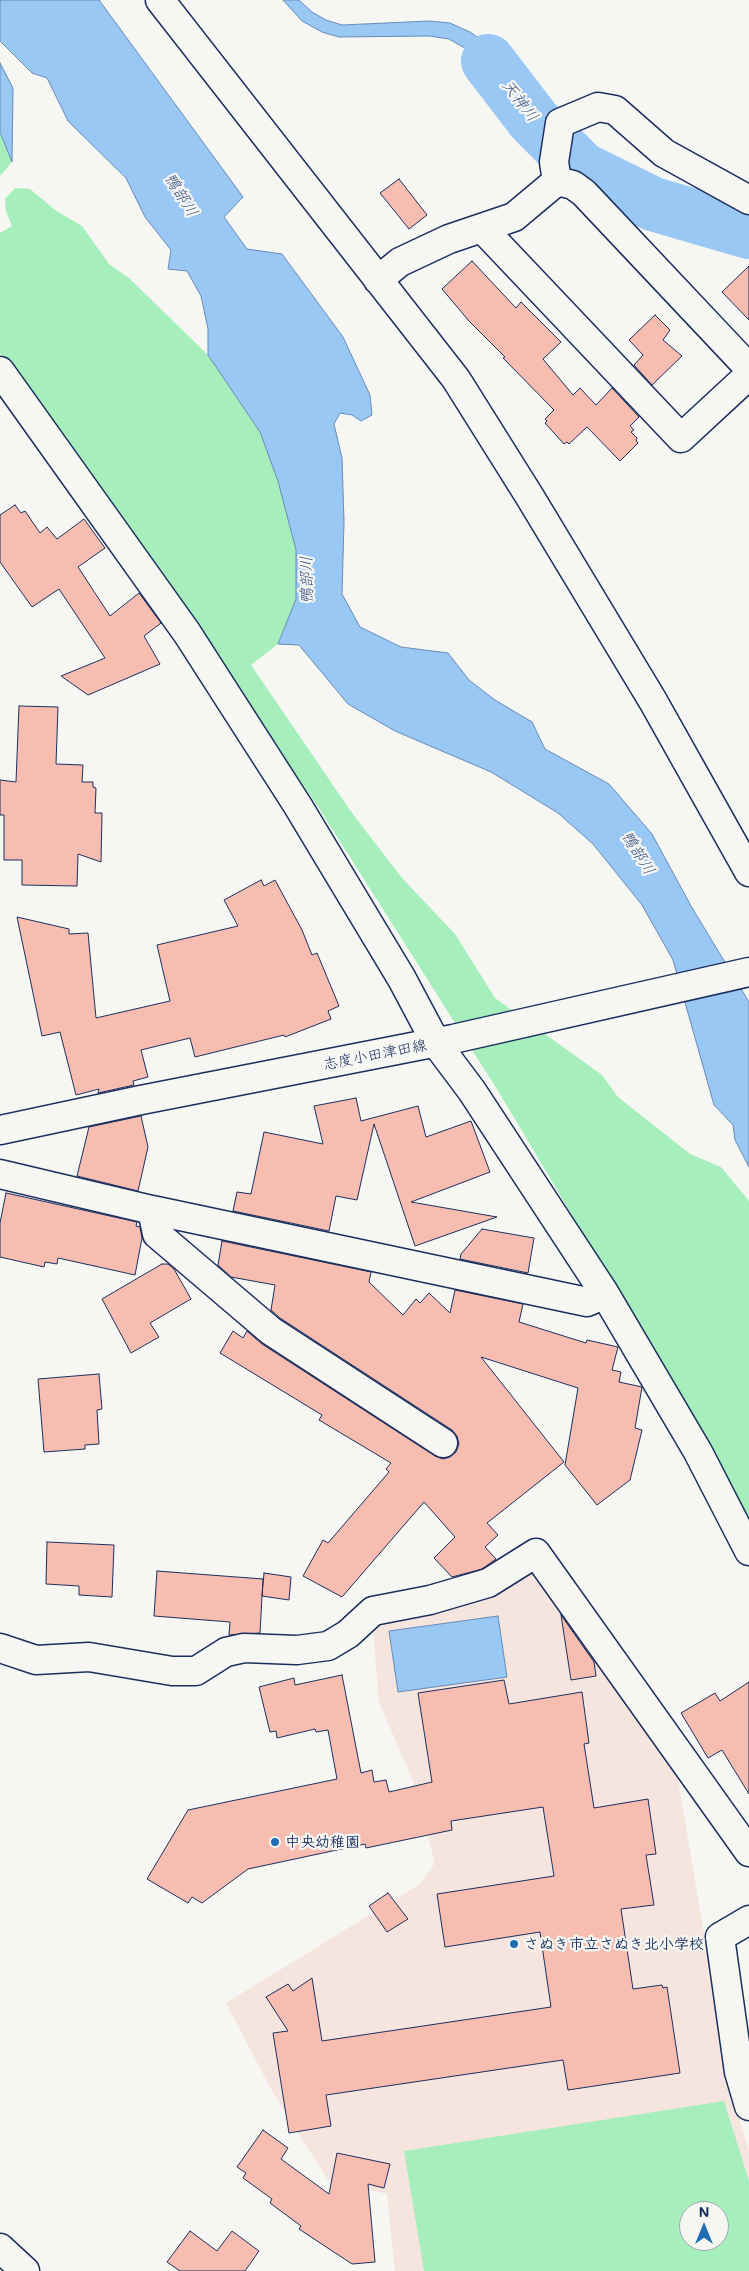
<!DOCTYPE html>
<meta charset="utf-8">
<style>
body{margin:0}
#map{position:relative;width:749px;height:2271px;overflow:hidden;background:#f6f6f2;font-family:Mali,sans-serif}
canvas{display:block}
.north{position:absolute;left:679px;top:2201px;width:50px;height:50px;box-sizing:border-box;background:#f6f6f2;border:1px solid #9ea6b7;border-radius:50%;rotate:0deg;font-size:14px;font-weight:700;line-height:20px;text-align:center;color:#1b2f5e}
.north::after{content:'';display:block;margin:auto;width:18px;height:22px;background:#1f6fb2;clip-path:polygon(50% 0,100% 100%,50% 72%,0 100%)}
</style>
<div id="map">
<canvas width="749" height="2271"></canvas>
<div class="north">N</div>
</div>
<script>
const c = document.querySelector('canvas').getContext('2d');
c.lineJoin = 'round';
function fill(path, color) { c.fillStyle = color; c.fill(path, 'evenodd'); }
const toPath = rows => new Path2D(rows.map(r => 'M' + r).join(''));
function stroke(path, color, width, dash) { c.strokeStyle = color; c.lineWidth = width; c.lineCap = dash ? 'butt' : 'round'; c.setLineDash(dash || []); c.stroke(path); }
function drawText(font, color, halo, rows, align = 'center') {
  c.font = font + ' Mali,"Klee One",sans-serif'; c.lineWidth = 4.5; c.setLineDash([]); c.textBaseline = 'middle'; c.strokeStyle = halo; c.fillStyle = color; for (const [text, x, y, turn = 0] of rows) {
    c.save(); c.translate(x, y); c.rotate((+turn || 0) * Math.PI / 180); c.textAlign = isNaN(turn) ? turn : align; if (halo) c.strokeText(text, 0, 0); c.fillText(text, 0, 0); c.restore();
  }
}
const built = toPath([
 [536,1571,676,1767,729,2084,749,2152,749,2271,395,2271,387,2194,328,2180,273,2093,226,2003,420,1884,435,1863,413,1781,379,1702,372,1618],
 [689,2211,719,2211,719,2241,689,2241]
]);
const green = toPath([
 [0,132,12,162,0,176],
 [15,188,30,189,55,210,82,226,109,264,129,278,208,355,260,432,278,481,296,550,296,599,278,644,251,665,352,813,402,878,455,934,495,998,602,1075,618,1097,690,1154,721,1167,749,1201,749,1518,711,1449,500,1094,315,802,0,353,0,233,12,226,6,211,5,199],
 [724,2101,749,2181,749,2271,424,2271,404,2151],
 [689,2211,719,2211,719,2241,689,2241]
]);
const water = toPath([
 [0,0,99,0,243,197,224,217,247,249,282,254,343,337,370,395,372,415,361,421,352,415,340,413,334,424,342,458,344,522,342,594,360,627,401,647,448,653,469,680,495,700,532,722,545,749,609,784,652,834,691,906,749,1002,749,1167,735,1140,733,1125,714,1105,673,960,642,905,593,844,558,813,491,772,395,731,348,704,299,645,278,644,296,599,296,550,278,481,260,432,208,355,208,329,201,296,187,271,168,269,171,250,145,217,126,178,68,121,47,78,32,73,0,41,0,0],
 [283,0,299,0,312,12,326,20,342,25,429,21,450,23,470,32,492,47,543,111,529,123,475,54,449,39,429,36,339,37,322,32,302,21,283,0],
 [0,63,13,88,12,162,0,132,0,63],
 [498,1616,507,1677,398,1692,389,1631,498,1616]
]);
const river = toPath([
 [488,61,534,121,582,169,653,204,749,232]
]);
const building = toPath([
 [399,179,427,215,409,229,380,193,399,179],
 [472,261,516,308,521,302,561,342,543,359,573,395,580,388,596,405,612,388,639,417,630,426,634,430,631,432,637,438,636,440,638,443,620,461,587,427,569,444,567,442,564,444,545,423,547,421,545,419,554,410,503,358,505,357,469,321,442,289,472,261],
 [749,266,749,320,722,292,749,266],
 [655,315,670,330,663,340,682,356,652,385,634,365,643,355,629,340,655,315],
 [15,505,21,513,25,511,40,533,47,527,57,539,84,519,105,548,78,567,110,616,139,593,161,623,144,636,160,664,88,695,61,676,105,658,59,589,32,607,0,562,0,515,15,505],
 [19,706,58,707,56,764,83,765,82,782,93,782,93,787,96,788,95,813,102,813,101,862,78,854,77,886,22,885,22,860,4,860,4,815,0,815,0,780,16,782,19,706],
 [261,880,264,886,275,880,302,930,312,955,317,953,339,1006,328,1011,331,1019,285,1037,284,1035,195,1057,190,1038,141,1050,148,1077,133,1081,134,1085,98,1093,99,1089,76,1095,60,1032,42,1036,17,917,69,929,69,934,88,933,96,1018,170,1001,157,945,238,926,224,900,261,880],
 [356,1098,361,1121,418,1106,426,1137,471,1121,490,1172,411,1202,497,1217,415,1246,374,1124,357,1200,336,1196,329,1231,233,1211,237,1192,251,1194,264,1132,323,1144,314,1106,356,1098],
 [141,1116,148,1147,138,1191,77,1176,89,1127,141,1116],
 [6,1193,137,1222,136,1226,140,1227,142,1238,135,1275,58,1258,57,1264,45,1262,44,1267,0,1257,0,1223,6,1193],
 [482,1229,534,1238,528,1273,460,1259,461,1254,482,1229],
 [222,1241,371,1272,369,1282,403,1315,416,1299,420,1303,429,1293,450,1313,455,1290,523,1304,519,1322,586,1343,587,1340,618,1347,612,1370,621,1372,619,1382,642,1387,635,1428,642,1430,630,1480,597,1505,565,1465,578,1388,481,1357,564,1462,487,1523,498,1535,485,1547,496,1559,482,1569,452,1577,434,1558,455,1537,424,1502,342,1597,303,1576,323,1540,328,1543,389,1472,386,1469,391,1463,319,1420,322,1415,220,1353,233,1331,243,1338,247,1331,248,1332,262,1344,435,1456,443,1459,450,1457,456,1452,459,1444,457,1436,452,1430,280,1318,271,1310,275,1285,231,1277,218,1265,222,1241],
 [162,1264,168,1264,174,1269,191,1299,150,1323,159,1337,131,1353,102,1299,162,1264],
 [99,1374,102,1409,97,1410,99,1444,85,1445,85,1449,44,1452,38,1379,99,1374],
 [47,1542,114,1545,112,1597,79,1595,79,1586,46,1584,47,1542],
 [157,1571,263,1579,260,1633,229,1635,230,1622,154,1616,157,1571],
 [264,1573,291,1577,289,1600,262,1596,264,1573],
 [561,1615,594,1662,596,1676,571,1680,561,1615],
 [342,1675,361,1773,372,1770,374,1782,386,1780,389,1792,432,1782,418,1693,504,1680,509,1704,582,1692,589,1743,584,1744,594,1808,648,1799,656,1854,646,1855,654,1905,621,1909,633,1989,662,1985,663,1988,667,1987,680,2073,568,2090,563,2060,326,2095,331,2126,289,2133,273,2033,288,2031,266,1997,288,1984,293,1991,312,1978,322,2041,551,2007,540,1932,445,1947,437,1894,554,1876,543,1807,451,1821,452,1830,366,1848,365,1844,248,1869,202,1903,192,1897,188,1903,147,1879,188,1810,337,1779,328,1730,316,1732,315,1729,277,1738,276,1731,270,1732,259,1687,294,1678,295,1685,342,1675],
 [749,1682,749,1794,722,1750,708,1758,681,1713,715,1693,720,1701,749,1682],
 [388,1893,408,1919,387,1932,369,1906,388,1893],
 [263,2130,288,2148,281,2159,329,2194,337,2153,390,2164,384,2188,368,2184,375,2262,352,2264,299,2229,301,2226,270,2203,272,2199,243,2178,246,2173,237,2167,263,2130],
 [190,2231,217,2251,232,2231,259,2251,245,2271,180,2271,167,2262,190,2231]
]);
const minor = toPath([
 [160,0,456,379,530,497,653,701,749,872],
 [557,181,573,185,584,193,749,368],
 [482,228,681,438,749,375],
 [378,280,400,262,449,239,514,217,557,181,554,162,560,123,598,107,615,110,664,153,749,200],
 [0,371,187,633,298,806,402,979,436,1043,472,1091,605,1294,698,1452,749,1551],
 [0,1174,152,1210,587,1302,605,1294],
 [152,1210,157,1234,271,1331,443,1443],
 [0,1648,36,1660,89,1657,172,1671,196,1671,226,1652,244,1648,297,1650,328,1646,348,1634,373,1611,430,1600,488,1583,536,1553,749,1852],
 [749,1920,720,1937,739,2072,749,2106],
 [0,2248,25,2271]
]);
const secondary = toPath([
 [0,1130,141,1100,453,1039,749,972]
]);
const markers = [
 [275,1842,5,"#1f6fb2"],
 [514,1944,5,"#1f6fb2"]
];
const streetNames = [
 ["志度小田津田線",375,1055,-11]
];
const poiNames = [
 ["中央幼稚園",285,1842],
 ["さぬき市立さぬき北小学校",524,1944]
];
const waterNames = [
 ["天神川",520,101,52],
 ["鴨部川",181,195,58],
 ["鴨部川",307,580,-91],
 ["鴨部川",638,853,58]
];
fill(built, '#f6e5de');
fill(green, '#a6efbc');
fill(water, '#99c8f4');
stroke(water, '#678bb8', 1);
stroke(river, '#99c8f4', 54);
fill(building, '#f7bdb1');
stroke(building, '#1b2f5e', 1);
stroke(minor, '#1b2f5e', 31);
stroke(secondary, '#1b2f5e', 31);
stroke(minor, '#f6f6f2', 28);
stroke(secondary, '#f6f6f2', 28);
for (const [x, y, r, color] of markers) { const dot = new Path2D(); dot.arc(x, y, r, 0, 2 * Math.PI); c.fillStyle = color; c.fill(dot); stroke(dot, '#f6f6f2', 2); }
drawText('15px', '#1b2f5e', '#f6f6f2', streetNames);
drawText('bold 15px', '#1b2f5e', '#f6f6f2', poiNames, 'left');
drawText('italic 16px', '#3a5584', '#f6f6f2', waterNames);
</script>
